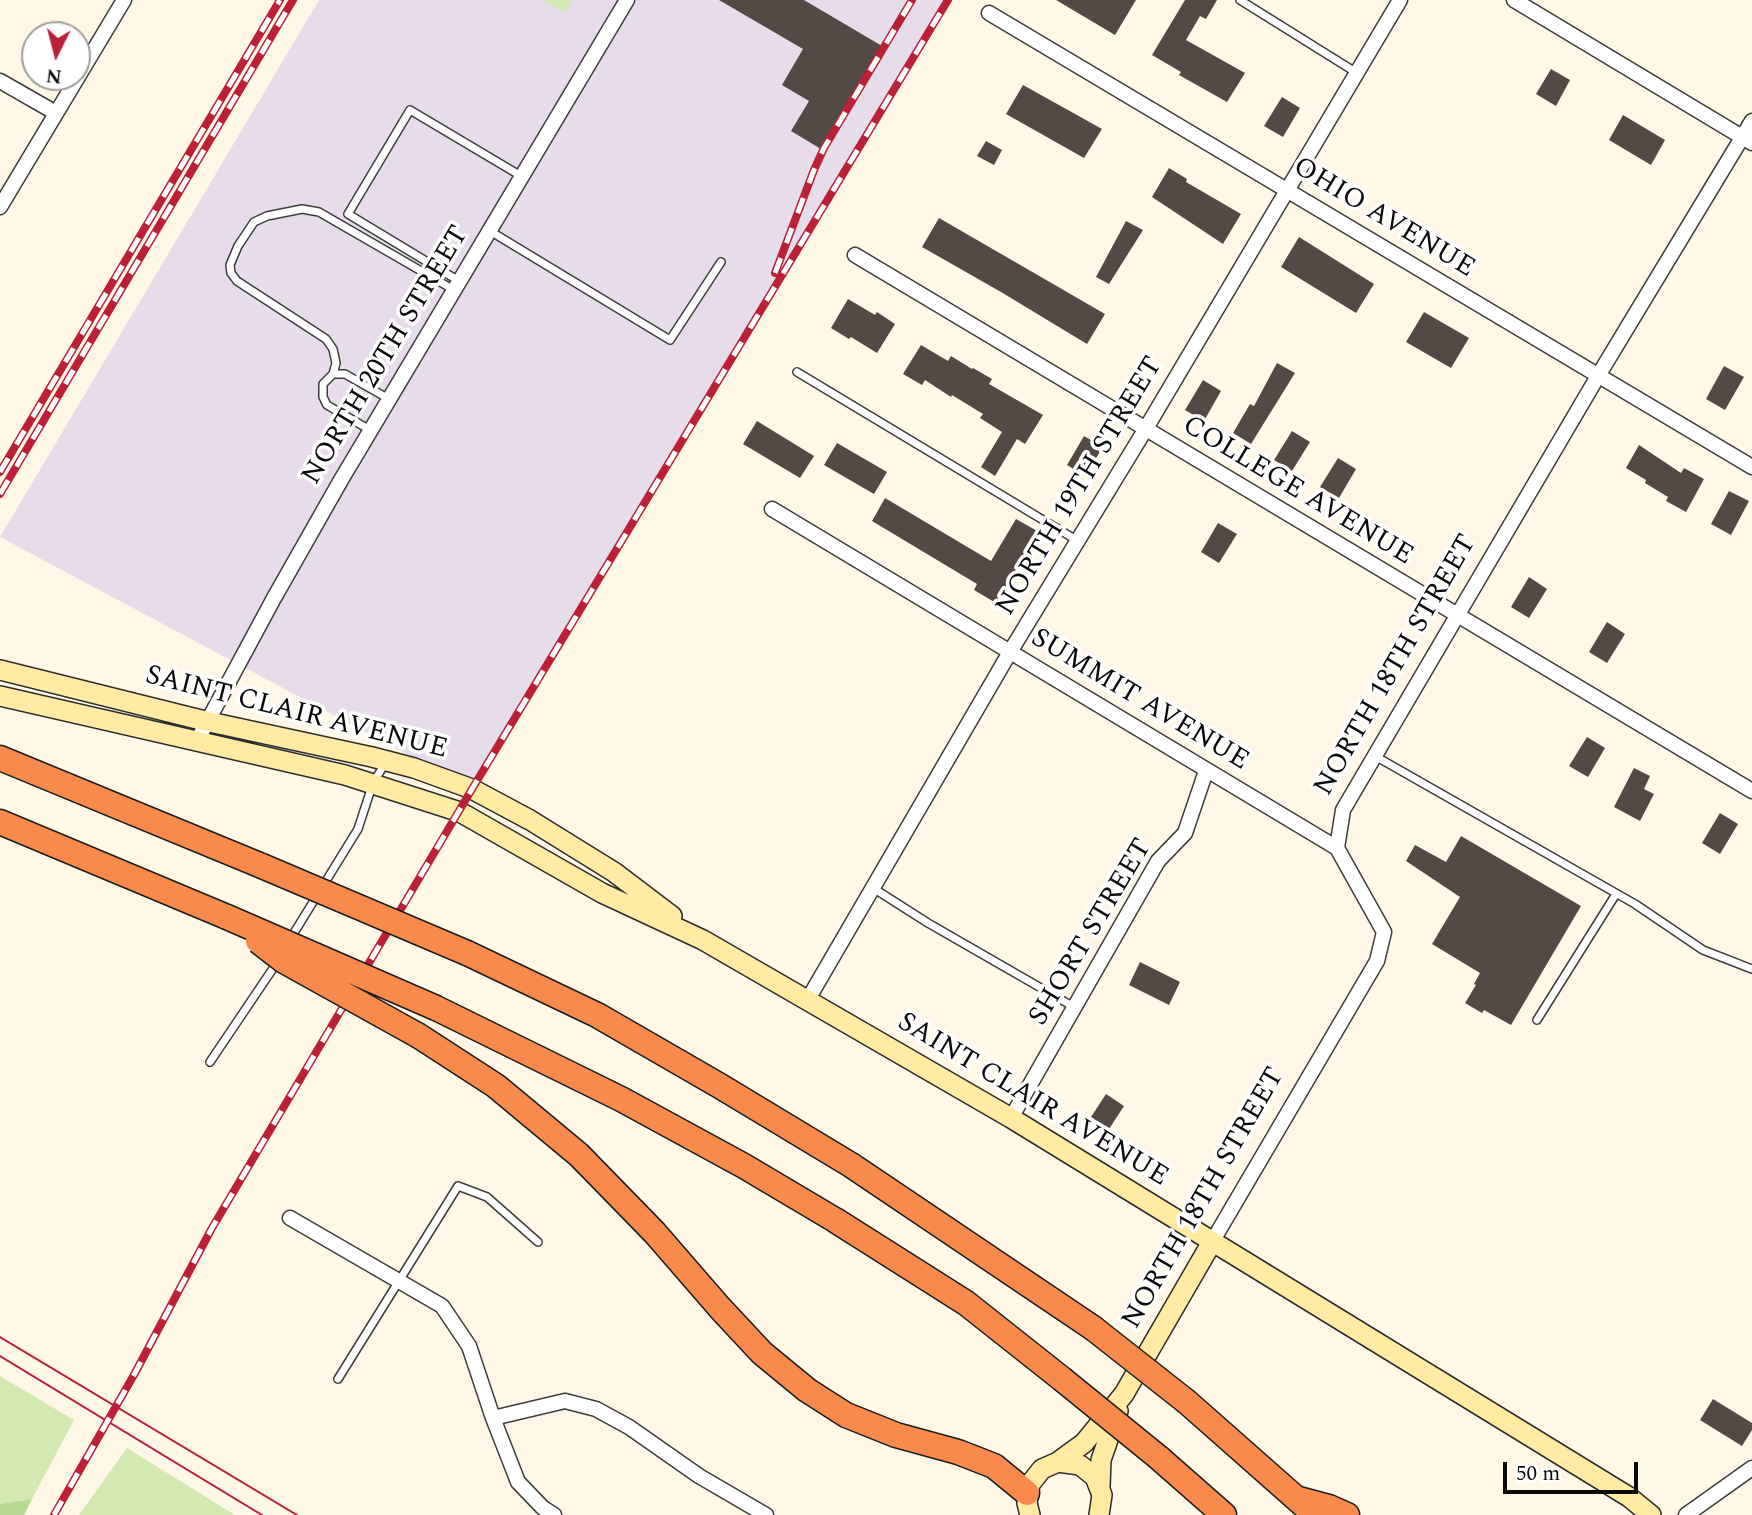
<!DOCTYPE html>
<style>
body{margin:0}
#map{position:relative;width:1752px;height:1515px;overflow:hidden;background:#fff8e7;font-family:Spectral,serif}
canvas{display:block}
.north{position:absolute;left:21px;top:21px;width:70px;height:70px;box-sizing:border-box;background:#fff;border:2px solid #9d9d9d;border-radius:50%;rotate:186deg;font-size:19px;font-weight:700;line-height:28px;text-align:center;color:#0a0a0a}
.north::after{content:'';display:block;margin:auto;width:24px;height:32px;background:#bc2036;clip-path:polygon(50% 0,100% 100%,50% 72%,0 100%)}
.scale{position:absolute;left:1503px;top:1462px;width:135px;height:32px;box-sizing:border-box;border:4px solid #0a0a0a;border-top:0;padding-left:9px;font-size:21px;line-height:24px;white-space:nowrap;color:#0a0a0a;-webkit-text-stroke:5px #fff;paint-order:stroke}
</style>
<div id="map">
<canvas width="1752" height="1515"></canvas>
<div class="north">N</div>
<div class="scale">50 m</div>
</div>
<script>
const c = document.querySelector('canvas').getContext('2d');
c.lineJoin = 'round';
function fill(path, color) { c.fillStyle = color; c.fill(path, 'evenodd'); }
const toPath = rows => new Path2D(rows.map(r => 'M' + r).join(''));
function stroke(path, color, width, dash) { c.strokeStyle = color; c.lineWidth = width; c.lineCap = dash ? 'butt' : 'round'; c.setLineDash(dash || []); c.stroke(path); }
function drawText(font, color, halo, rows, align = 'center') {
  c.font = font + ' Spectral,serif'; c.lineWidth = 7; c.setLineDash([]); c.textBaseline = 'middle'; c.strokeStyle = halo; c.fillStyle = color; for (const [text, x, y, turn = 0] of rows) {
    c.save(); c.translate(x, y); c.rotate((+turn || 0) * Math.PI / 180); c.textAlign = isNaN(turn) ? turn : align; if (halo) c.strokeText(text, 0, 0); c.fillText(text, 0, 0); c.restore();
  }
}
const industrial = toPath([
 [319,0,948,0,472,789,0,537]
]);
const green = toPath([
 [542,0,572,0,565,13],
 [0,1376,74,1420,32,1499,0,1504],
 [127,1448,235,1515,79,1515]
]);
const forest = toPath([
 [32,1499,24,1515,0,1515,0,1504]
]);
const building = toPath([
 [719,0,804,0,882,46,821,149,791,131,809,101,782,85,803,49],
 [1056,0,1136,0,1115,35],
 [1185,0,1217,0,1206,19,1200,16,1186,40,1245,73,1227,102,1179,75,1181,72,1152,55],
 [1551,69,1570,80,1556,106,1536,94],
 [1023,85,1102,129,1084,158,1006,114],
 [1282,97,1300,108,1283,137,1264,126],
 [1623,115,1665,140,1651,165,1609,140],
 [986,141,1002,150,994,165,977,156],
 [1169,168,1187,179,1186,182,1241,214,1223,244,1152,197],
 [939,218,1105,314,1087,344,1001,292,922,247],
 [1126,221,1143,230,1109,284,1096,277],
 [1299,237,1374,284,1356,313,1281,267],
 [848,299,875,315,877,312,895,324,877,353,851,337,849,339,831,328],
 [1424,312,1469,338,1451,368,1406,342],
 [921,345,948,361,951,356,972,369,973,368,992,379,989,384,1043,415,1025,444,1017,439,995,476,981,467,1002,432,980,418,983,414,952,395,951,397,925,380,922,385,903,374],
 [1277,363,1295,373,1251,444,1233,433,1250,404,1254,406],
 [1724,366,1744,377,1725,410,1706,399],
 [1203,380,1221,391,1204,421,1185,410],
 [757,421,814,456,800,478,743,444],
 [1292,431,1310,442,1292,471,1274,460],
 [1084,436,1103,447,1085,476,1067,465],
 [837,443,887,472,874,494,824,465],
 [1639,445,1681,473,1684,468,1704,479,1686,512,1666,501,1668,497,1645,483,1646,480,1626,468],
 [1338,458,1356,469,1339,498,1320,487],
 [1729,491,1749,501,1731,535,1711,524],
 [885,498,991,561,1016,519,1039,532,996,603,974,590,977,584,872,521],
 [1218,523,1237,534,1219,563,1201,552],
 [1529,577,1547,589,1529,618,1511,607],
 [1607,622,1625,634,1607,663,1589,652],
 [1587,737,1605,748,1588,777,1569,766],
 [1634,768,1650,776,1644,789,1654,794,1640,821,1614,807],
 [1720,813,1738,824,1720,854,1702,843],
 [1461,836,1581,906,1511,1025,1484,1010,1482,1013,1465,1003,1476,985,1474,984,1480,973,1432,944,1460,897,1406,861,1415,845,1446,862],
 [1140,962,1180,982,1169,1005,1129,985],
 [1106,1094,1124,1106,1109,1129,1091,1117],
 [1713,1399,1752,1423,1752,1430,1742,1446,1700,1420]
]);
const lane = toPath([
 [1240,0,1357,73],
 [490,231,670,340,721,262],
 [459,281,348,214,410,110,521,176],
 [797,372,1078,541],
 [333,374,336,363,333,349,326,339,237,281,231,273,230,265,238,246,254,222,267,216,302,209,319,212,454,290],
 [370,430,327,405,323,397,323,384,333,374,345,374,389,399],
 [1375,756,1635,904,1703,950,1752,969],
 [873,888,928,923,1074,1007],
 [289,941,358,829,373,783,386,762],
 [1537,1020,1616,894],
 [210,1062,278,961],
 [338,1379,458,1186,487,1197,538,1242]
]);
const street = toPath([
 [1514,0,1752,143],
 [989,13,1752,467],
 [0,81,56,113],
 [0,207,124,0],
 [855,255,1752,791],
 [772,509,1337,848],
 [197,741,274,598,341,480,627,0],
 [807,1001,1010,652,1145,430,1400,0],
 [1011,1118,1158,861,1185,833,1206,771],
 [290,1218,442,1306,469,1346,493,1418,518,1482,543,1508,554,1515],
 [1212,1242,1377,961,1384,932,1337,848,1343,810,1598,376,1752,121],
 [493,1418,565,1401,596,1409,629,1427,699,1476,766,1515],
 [1686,1515,1752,1468]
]);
const secondary = toPath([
 [0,670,205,721,372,757,414,768,472,789,530,820,614,872,672,916],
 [0,696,345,775,460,812,602,893,703,940,1011,1118,1629,1497,1651,1515],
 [1058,1462,1084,1443,1124,1394,1212,1242],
 [1100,1486,1101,1460,1118,1411],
 [1030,1515,1027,1503,1030,1484,1042,1469,1058,1462,1080,1465,1095,1477,1102,1495,1099,1515]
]);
const highway = toPath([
 [0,758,262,866],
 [0,822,227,917],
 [467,953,597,1015,720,1086,851,1165,1093,1328],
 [436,1008,621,1099,744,1166,835,1220,966,1303,1062,1379],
 [419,1036,496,1086,579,1155,655,1233,720,1308,762,1353,807,1390,846,1415,896,1435,958,1452,994,1466,1027,1493],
 [1187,1402,1315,1515],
 [1158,1457,1224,1515],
 [1299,1499,1329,1507,1347,1515]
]);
const tram = toPath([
 [0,1337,297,1515],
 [0,1356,262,1515]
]);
const rail = toPath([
 [775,273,814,170,824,148,912,0],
 [0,472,280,0],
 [0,494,293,0],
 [54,1515,135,1373,212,1228,472,789,948,0]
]);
const highwayBridge = toPath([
 [262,866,467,953],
 [227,917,436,1008],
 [258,941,284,961,419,1036],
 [1093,1328,1187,1402],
 [1062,1379,1158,1457]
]);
const streetNames = [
 ["OHIO AVENUE",1383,219,31],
 ["NORTH 20TH STREET",387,356,-59],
 ["NORTH 19TH STREET",1081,487,-59],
 ["COLLEGE AVENUE",1297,492,31],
 ["NORTH 18TH STREET",1397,666,-60],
 ["SUMMIT AVENUE",1139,701,31],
 ["SAINT CLAIR AVENUE",296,714,14],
 ["SHORT STREET",1092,933,-59],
 ["SAINT CLAIR AVENUE",1032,1101,31],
 ["NORTH 18TH STREET",1205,1199,-60]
];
fill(industrial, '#e7ddea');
fill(green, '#d3e9b1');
fill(forest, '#b8da90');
fill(building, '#534a46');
stroke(lane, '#3d3d3d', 10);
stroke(street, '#3d3d3d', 17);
stroke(secondary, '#2c2c2c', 22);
stroke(highway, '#1b1b1b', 27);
stroke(lane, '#fff', 7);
stroke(street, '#fff', 14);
stroke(secondary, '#ffeca2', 19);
stroke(highway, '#f88b4c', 24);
stroke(tram, '#bc2036', 2);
stroke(rail, '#bc2036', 8);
stroke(rail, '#fff', 5, [16]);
stroke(highwayBridge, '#1b1b1b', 27, []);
stroke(highwayBridge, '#f88b4c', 24);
drawText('28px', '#0a0a0a', '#fff', streetNames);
</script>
